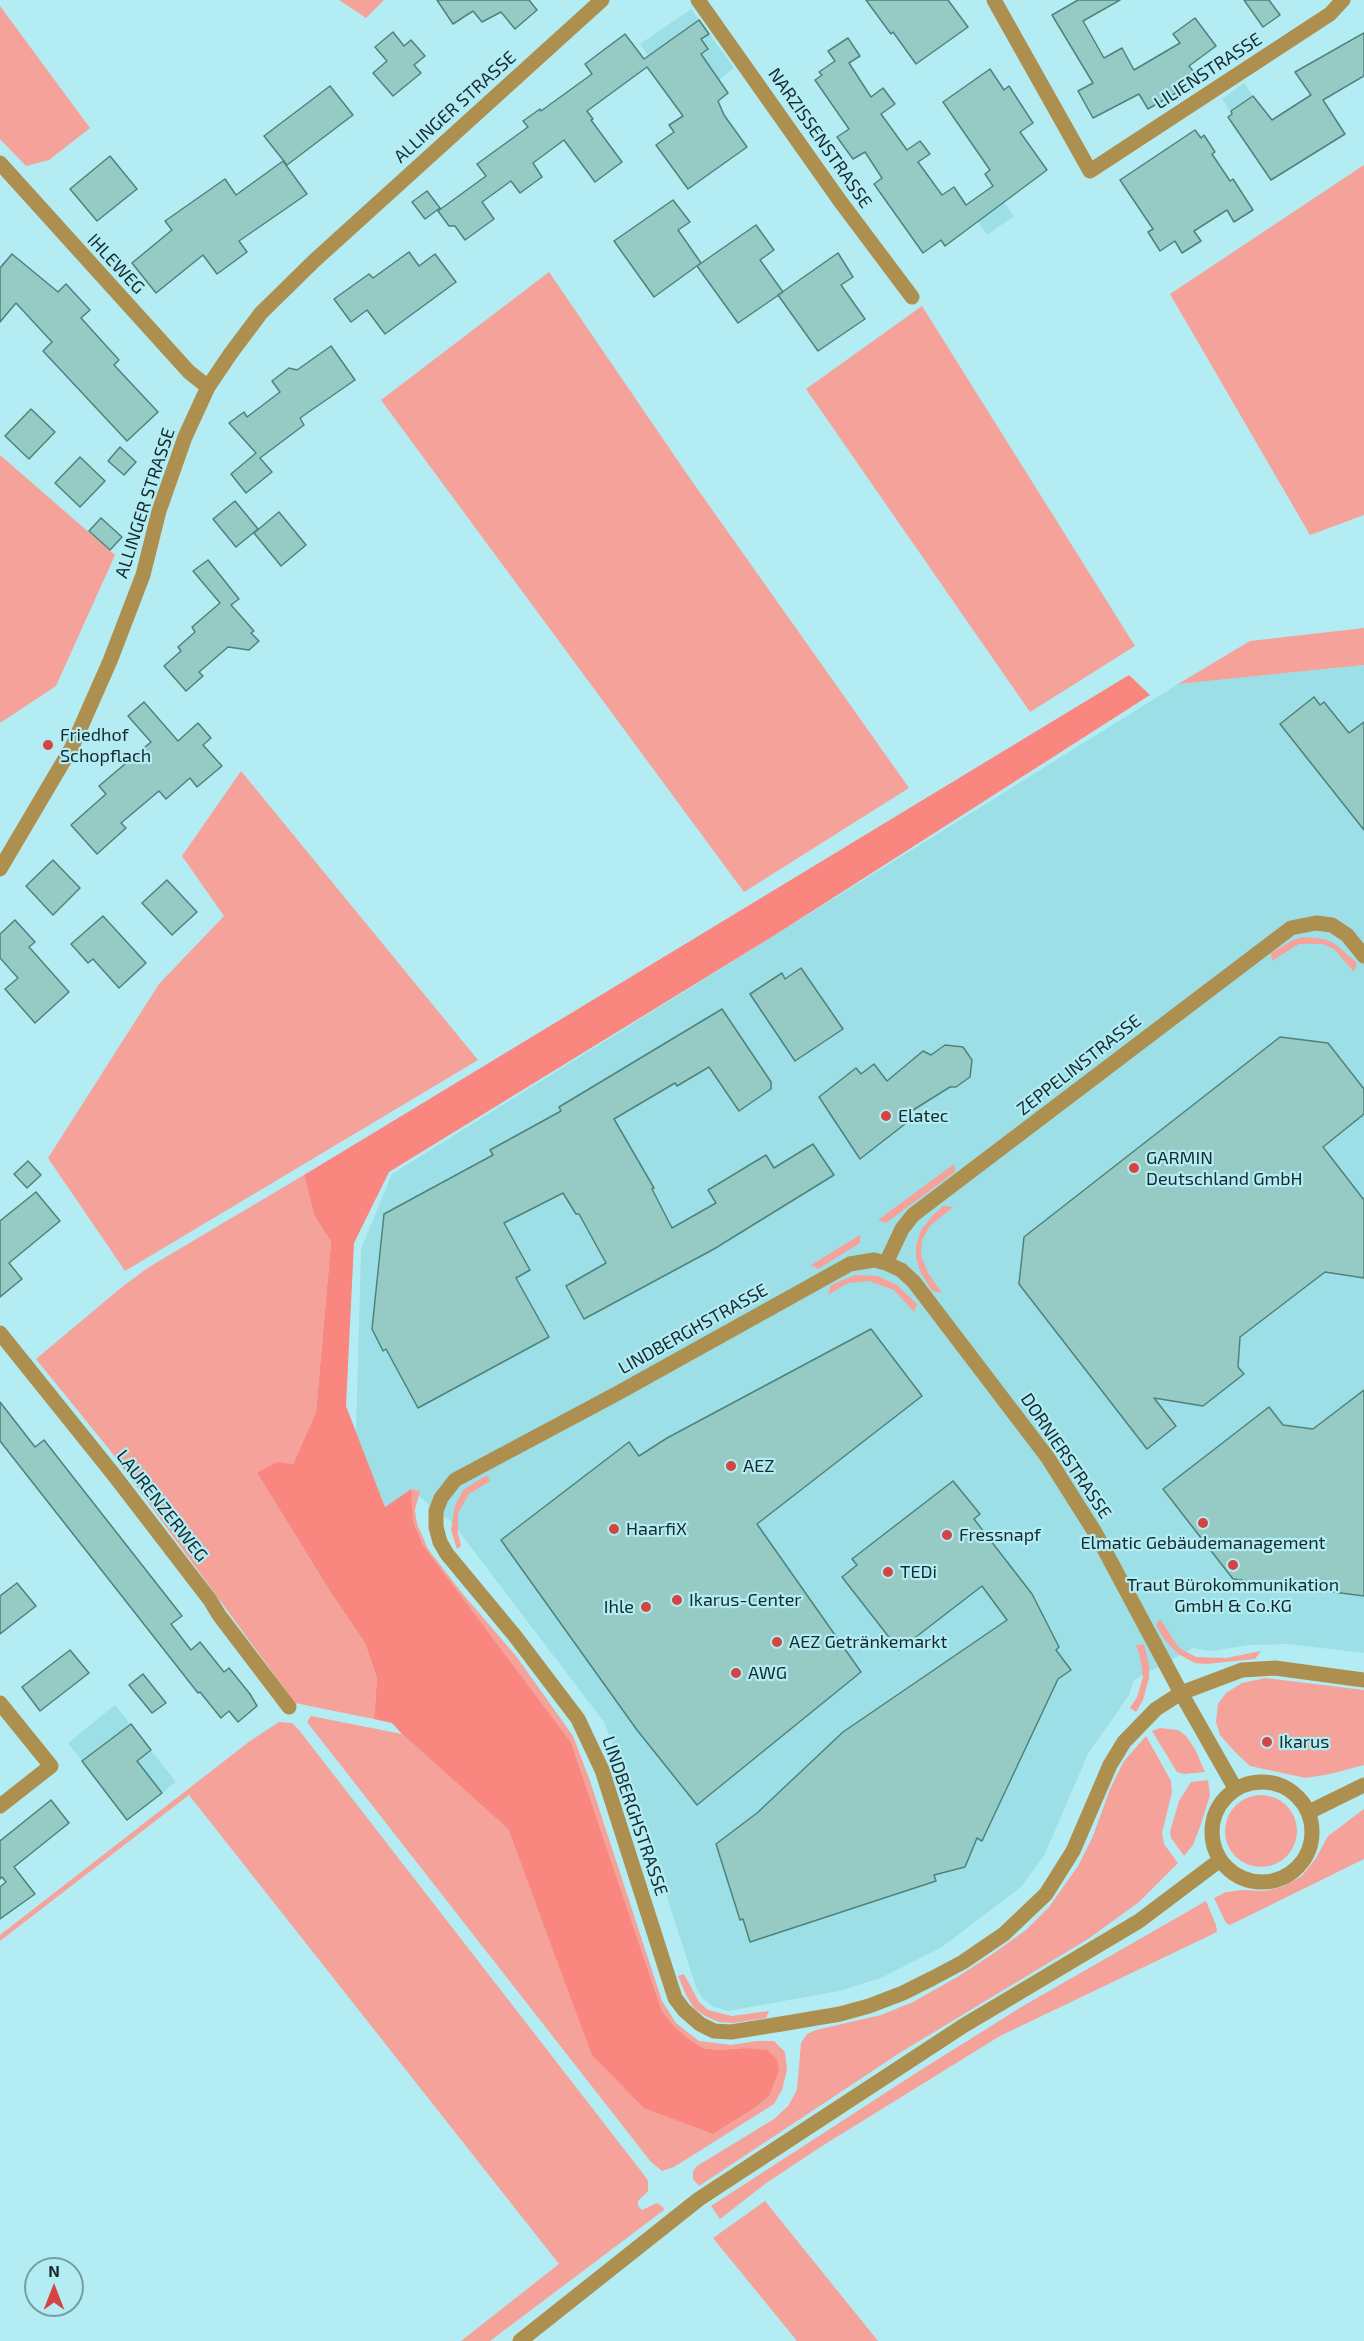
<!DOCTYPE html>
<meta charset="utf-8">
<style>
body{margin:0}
#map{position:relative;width:1364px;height:2341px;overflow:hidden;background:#b4ecf3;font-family:"Exo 2",sans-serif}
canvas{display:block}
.north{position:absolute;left:24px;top:2257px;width:60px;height:60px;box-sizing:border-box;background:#b4ecf3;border:2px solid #749ea4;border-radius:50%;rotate:0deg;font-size:16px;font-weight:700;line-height:24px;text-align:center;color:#142a2d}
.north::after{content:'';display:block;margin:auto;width:21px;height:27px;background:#d34442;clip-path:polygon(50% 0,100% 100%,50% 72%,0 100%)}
</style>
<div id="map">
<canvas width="1364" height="2341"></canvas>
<div class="north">N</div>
</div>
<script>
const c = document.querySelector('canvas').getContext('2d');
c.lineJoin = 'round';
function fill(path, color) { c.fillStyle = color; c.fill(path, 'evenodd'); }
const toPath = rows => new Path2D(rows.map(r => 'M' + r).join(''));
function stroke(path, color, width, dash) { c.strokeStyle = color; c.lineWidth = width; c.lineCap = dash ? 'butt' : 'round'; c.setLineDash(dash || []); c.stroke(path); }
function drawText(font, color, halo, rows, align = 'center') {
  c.font = font + ' "Exo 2",sans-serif'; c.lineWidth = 4.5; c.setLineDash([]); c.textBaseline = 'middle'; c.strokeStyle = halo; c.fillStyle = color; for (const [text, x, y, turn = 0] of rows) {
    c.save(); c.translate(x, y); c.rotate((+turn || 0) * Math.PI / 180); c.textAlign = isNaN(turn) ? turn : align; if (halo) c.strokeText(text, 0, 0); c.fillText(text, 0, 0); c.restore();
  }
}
const built = toPath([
 [691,9,734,68,719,80,728,93,701,113,658,70,640,44],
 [1244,83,1262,109,1239,124,1222,99],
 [1004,202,1014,216,987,235,966,205],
 [1364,665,1364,1653,1288,1644,1251,1645,1210,1651,1193,1648,1134,1680,1129,1695,1088,1754,1044,1856,1021,1887,942,1947,881,1978,839,1991,728,2011,714,2007,702,1998,696,1987,642,1820,604,1722,451,1521,436,1511,411,1489,385,1507,356,1432,361,1249,392,1174,1178,684],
 [115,1705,176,1782,127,1820,68,1743]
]);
const green = toPath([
 [339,0,384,0,366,18],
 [0,6,90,128,49,160,26,166,0,139],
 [1364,165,1364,515,1310,535,1170,294],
 [549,272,689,477,909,788,744,892,381,400],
 [922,306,1135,646,1030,712,806,389],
 [0,455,115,555,56,686,0,723],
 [1364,628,1364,665,1178,684,1250,641],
 [241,771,478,1060,125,1271,48,1158,159,984,224,916,182,856],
 [1302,937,1325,939,1335,944,1357,963,1354,972,1334,949,1323,944,1299,944,1272,961,1271,953,1293,940],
 [954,1164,955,1172,886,1223,878,1220],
 [304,1175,314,1215,331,1242,316,1412,293,1464,257,1473,331,1593,365,1643,377,1678,374,1719,295,1703,109,1449,36,1359,122,1287,149,1267],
 [943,1206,953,1207,930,1226,922,1240,921,1256,928,1273,942,1293,932,1291,920,1271,916,1257,916,1246,921,1230,934,1214],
 [860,1235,860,1243,818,1269,811,1265],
 [855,1275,878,1276,897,1285,917,1304,914,1312,894,1290,869,1281,848,1283,828,1295,831,1285],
 [487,1475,490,1481,469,1494,458,1513,458,1533,461,1546,457,1549,451,1530,455,1506,463,1490],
 [411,1489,420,1491,415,1510,417,1524,428,1549,462,1593,516,1656,573,1736,590,1781,662,2001,676,2023,699,2041,731,2045,757,2041,774,2041,785,2052,787,2070,782,2090,774,2104,674,2167,662,2171,651,2162,307,1722,311,1716,402,1734,508,1829,550,1941,713,2134,755,2108,769,2096,745,2048,718,2050,703,2048,689,2039,675,2027,662,2011,571,1742,423,1545,413,1521,411,1510],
 [1160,1619,1179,1648,1196,1657,1226,1658,1261,1651,1255,1659,1206,1664,1195,1663,1178,1654,1164,1639,1156,1625],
 [1144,1644,1149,1665,1149,1678,1143,1700,1136,1712,1130,1708,1137,1697,1143,1677,1140,1656,1136,1645],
 [1265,1678,1364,1690,1364,1765,1330,1774,1306,1778,1250,1766,1236,1753,1220,1735,1216,1722,1218,1704,1226,1693,1242,1683],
 [279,1722,292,1723,299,1730,641,2171,648,2181,648,2191,638,2201,638,2206,642,2210,657,2203,663,2207,664,2210,490,2341,461,2341,559,2264,189,1795,0,1941,0,1935,250,1741],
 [1160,1728,1178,1730,1186,1736,1195,1749,1205,1772,1184,1774,1177,1772,1152,1731],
 [1146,1736,1171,1781,1172,1792,1162,1833,1164,1844,1178,1863,1139,1902,1088,1939,901,2052,699,2186,693,2179,693,2171,697,2166,774,2119,788,2106,797,2090,801,2043,807,2034,816,2030,881,2015,913,2002,959,1976,994,1953,1026,1930,1049,1907,1078,1866,1093,1836,1110,1789,1124,1761],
 [1208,1780,1210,1795,1201,1824,1193,1845,1184,1856,1171,1838,1170,1832,1179,1801,1191,1782],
 '1225 1831a36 36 0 1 1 72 0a36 36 0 1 1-72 0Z',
 [1364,1809,1364,1859,1230,1925,1226,1923,1214,1898,1226,1892,1243,1890,1265,1891,1282,1887,1302,1876,1316,1858,1328,1836],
 [1206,1901,1216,1925,1217,1932,1000,2036,822,2146,765,2184,720,2219,711,2206,916,2073,1023,2006],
 [684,1974,699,2002,708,2010,732,2016,769,2011,766,2018,733,2023,719,2022,705,2016,694,2008,686,1995,678,1976],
 [765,2201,878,2341,797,2341,713,2238]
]);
const forest = toPath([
 [1129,675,1150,695,775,935,389,1172,354,1243,346,1406,385,1507,411,1489,413,1521,423,1545,571,1742,662,2011,675,2027,689,2039,703,2048,718,2050,745,2048,767,2050,777,2059,779,2071,769,2096,755,2108,713,2134,644,2108,592,2055,508,1829,402,1734,392,1723,374,1719,377,1678,365,1643,331,1593,257,1473,277,1462,293,1464,316,1412,331,1242,314,1215,304,1175]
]);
const building = toPath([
 [437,0,529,0,537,10,515,29,501,12,482,22,473,11,453,24,437,0],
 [866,0,948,0,968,27,916,64,893,32,891,34,866,0],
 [1078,0,1120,0,1083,21,1104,58,1122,48,1134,70,1180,43,1173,34,1195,18,1216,46,1189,66,1197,76,1176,93,1148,109,1139,94,1093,118,1078,91,1093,83,1052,15,1078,0],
 [1244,0,1269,0,1280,15,1263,27,1244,0],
 [699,20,709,34,701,39,708,49,701,54,728,93,718,101,724,115,747,147,688,189,656,145,674,132,669,125,683,116,647,67,587,111,593,119,591,120,622,162,595,182,564,140,533,163,542,177,520,193,511,181,482,202,494,219,465,240,455,226,449,226,438,211,486,176,477,164,528,127,523,121,540,109,541,111,592,74,585,64,625,34,644,59,699,20],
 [393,32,404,46,411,40,425,56,414,65,421,73,393,96,373,73,387,61,375,47,393,32],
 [1364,33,1364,76,1323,100,1345,134,1271,180,1228,117,1232,114,1231,111,1253,96,1272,120,1311,95,1295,72,1364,33],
 [848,38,860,56,849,63,871,97,883,88,895,104,881,114,907,150,920,141,930,154,918,162,942,195,954,187,966,205,993,186,985,174,990,170,943,102,990,69,1004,90,1009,86,1033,123,1020,132,1047,170,945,246,941,240,923,253,874,184,882,178,865,152,853,159,837,137,849,129,815,80,822,75,819,72,835,61,828,51,848,38],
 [330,86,353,115,287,165,264,136,330,86],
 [1195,130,1201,138,1204,135,1215,152,1212,154,1230,181,1233,179,1253,210,1234,222,1227,210,1194,231,1201,241,1182,253,1175,241,1160,251,1148,232,1153,229,1120,180,1195,130],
 [110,156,137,189,97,221,70,189,110,156],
 [283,161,307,194,239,241,247,252,217,274,203,255,156,293,132,263,172,230,165,221,225,179,236,195,283,161],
 [427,191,440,208,425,219,412,202,427,191],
 [673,200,690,222,678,230,701,263,654,297,614,241,673,200],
 [756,225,774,250,760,260,783,292,738,323,697,266,756,225],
 [409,252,419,266,435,254,456,282,385,334,367,310,351,322,334,299,369,274,373,278,409,252],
 [838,253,853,277,841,285,865,319,818,351,778,295,838,253],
 [12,254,58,292,66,284,90,310,81,318,119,360,114,365,158,412,127,441,43,351,52,342,16,303,0,322,0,268,12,254],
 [331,346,355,380,300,418,304,425,260,458,272,472,246,493,231,474,256,453,229,423,244,412,247,417,280,392,272,381,289,368,297,370,331,346],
 [31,409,55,432,29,459,5,436,31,409],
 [120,447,136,462,124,475,108,461,120,447],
 [80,457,105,481,80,507,55,483,80,457],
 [235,501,258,529,236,547,213,519,235,501],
 [279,512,306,545,281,566,254,533,279,512],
 [101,518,122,537,110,550,89,531,101,518],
 [208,560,239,599,231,605,254,631,251,633,259,641,249,650,228,647,199,672,203,676,186,691,164,666,181,651,178,647,195,632,192,627,220,603,193,571,208,560],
 [1314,697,1320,705,1324,702,1349,733,1364,722,1364,830,1280,724,1314,697],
 [144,702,178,741,198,723,211,738,203,745,222,766,197,787,190,778,166,799,159,791,121,823,126,828,97,854,71,825,106,794,99,786,151,742,128,716,144,702],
 [53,860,80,888,53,915,26,886,53,860],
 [167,880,197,912,172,935,142,903,167,880],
 [103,916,146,963,119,988,93,959,88,963,71,944,103,916],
 [15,920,35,942,29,947,69,992,35,1023,5,989,18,978,0,958,0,934,15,920],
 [801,968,843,1029,795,1061,750,994,782,973,785,979,801,968],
 [722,1009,771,1082,771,1089,739,1111,709,1067,677,1086,675,1083,614,1119,654,1188,652,1189,672,1228,716,1203,708,1190,766,1155,774,1168,813,1144,834,1175,714,1249,584,1319,566,1286,606,1263,579,1214,576,1214,563,1193,504,1223,530,1270,516,1278,549,1337,418,1408,386,1349,383,1351,372,1329,384,1214,493,1155,490,1150,561,1111,559,1107,722,1009],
 [1280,1037,1328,1043,1364,1089,1364,1114,1323,1147,1364,1200,1364,1278,1325,1272,1240,1337,1238,1367,1244,1374,1203,1406,1154,1398,1176,1426,1147,1449,1019,1284,1024,1237,1280,1037],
 [945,1045,963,1047,972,1060,970,1077,956,1087,950,1087,910,1112,914,1117,860,1159,819,1097,856,1068,861,1074,874,1064,887,1081,923,1051,931,1055,945,1045],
 [28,1161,41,1175,27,1188,14,1174,28,1161],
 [36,1192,60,1221,9,1263,22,1279,0,1297,0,1221,36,1192],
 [871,1329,922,1396,757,1524,861,1672,697,1805,637,1730,501,1540,629,1442,639,1456,667,1438,871,1329],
 [1364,1390,1364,1596,1233,1579,1163,1489,1269,1407,1283,1425,1313,1429,1364,1390],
 [0,1402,35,1447,44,1440,182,1616,171,1624,191,1650,200,1642,224,1672,229,1668,250,1694,257,1706,238,1722,229,1711,221,1718,200,1692,198,1693,0,1441,0,1402],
 [953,1481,980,1514,974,1519,1032,1594,1059,1647,1056,1650,1071,1670,1058,1679,982,1841,977,1838,965,1867,934,1875,936,1881,750,1942,743,1919,740,1920,716,1844,757,1813,843,1732,1007,1620,982,1586,899,1650,842,1577,857,1565,852,1559,953,1481],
 [17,1583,36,1606,0,1634,0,1596,17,1583],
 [70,1650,89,1673,40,1711,22,1687,70,1650],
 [143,1674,166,1703,152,1713,129,1685,143,1674],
 [131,1724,151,1750,137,1761,162,1793,127,1820,82,1761,131,1724],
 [51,1800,69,1823,14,1867,35,1894,0,1919,0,1887,6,1882,2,1877,0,1879,0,1841,51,1800]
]);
const minor = toPath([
 [698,0,840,201,912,297],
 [994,0,1090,171,1330,14,1343,0],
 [0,163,189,372,208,387],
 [0,869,72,747,110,661,143,575,159,511,185,437,208,387,231,353,261,313,314,261,602,0],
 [886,1263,902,1229,913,1215,1291,928,1316,923,1332,925,1347,935,1364,956],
 [0,1333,114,1475,210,1600,219,1615,289,1707],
 [0,1703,51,1766,0,1806],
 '1212 1832a50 50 0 1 1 100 0a50 50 0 1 1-100 0Z',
 [1235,1788,1181,1693,1096,1534,1048,1458,914,1282,901,1270,886,1263,874,1260,850,1264,618,1393,455,1480,441,1498,436,1511,436,1527,440,1542,447,1554,515,1636,578,1719,602,1770,675,1998,684,2010,700,2024,714,2031,731,2032,787,2023,840,2014,869,2006,903,1993,933,1978,963,1962,1004,1934,1046,1894,1073,1851,1110,1765,1124,1742,1156,1709,1181,1693,1242,1670,1275,1668,1364,1680],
 [1309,1812,1364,1785],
 [520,2341,699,2199,963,2026,1139,1921,1220,1860]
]);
const markers = [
 [48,745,6,"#d34442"],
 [886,1116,6,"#d34442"],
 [1134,1168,6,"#d34442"],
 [731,1466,6,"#d34442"],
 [1203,1523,6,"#d34442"],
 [614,1529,6,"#d34442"],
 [947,1535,6,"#d34442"],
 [1233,1565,6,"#d34442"],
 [888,1572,6,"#d34442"],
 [677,1600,6,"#d34442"],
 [646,1607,6,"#d34442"],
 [777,1642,6,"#d34442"],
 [736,1673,6,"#d34442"],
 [1267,1742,6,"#d34442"]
];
const streetNames = [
 ["LILIENSTRASSE",1208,71,-33],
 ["ALLINGER STRASSE",455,107,-42],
 ["NARZISSENSTRASSE",820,138,55],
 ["IHLEWEG",116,264,47],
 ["ALLINGER STRASSE",145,503,-72],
 ["ZEPPELINSTRASSE",1079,1065,-38],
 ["LINDBERGHSTRASSE",693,1329,-29],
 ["DORNIERSTRASSE",1066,1456,56],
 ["LAURENZERWEG",162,1506,52],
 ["LINDBERGHSTRASSE",635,1816,71]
];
const poiNames = [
 ["Friedhof",60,735],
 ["Schopflach",60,756],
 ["Elatec",898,1116],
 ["GARMIN",1146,1158],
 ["Deutschland GmbH",1146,1179],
 ["AEZ",743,1466],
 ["HaarfiX",626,1529],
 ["Fressnapf",959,1535],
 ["Elmatic Gebäudemanagement",1203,1543,"center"],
 ["TEDi",900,1572],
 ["Traut Bürokommunikation",1233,1585,"center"],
 ["GmbH & Co.KG",1233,1606,"center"],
 ["Ikarus-Center",689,1600],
 ["Ihle",634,1607,"right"],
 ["AEZ Getränkemarkt",789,1642],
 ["AWG",748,1673],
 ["Ikarus",1279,1742]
];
fill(built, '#9ddfe7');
fill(green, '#f5a29b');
fill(forest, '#fa877f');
fill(building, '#95cbc4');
stroke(building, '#4e837c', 1.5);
stroke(minor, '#ad8f4f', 15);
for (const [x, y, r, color] of markers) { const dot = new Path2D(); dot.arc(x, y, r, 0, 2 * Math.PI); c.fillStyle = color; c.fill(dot); stroke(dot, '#b4ecf3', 2); }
drawText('18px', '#142a2d', '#b4ecf3', streetNames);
drawText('18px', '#142a2d', '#b4ecf3', poiNames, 'left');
</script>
